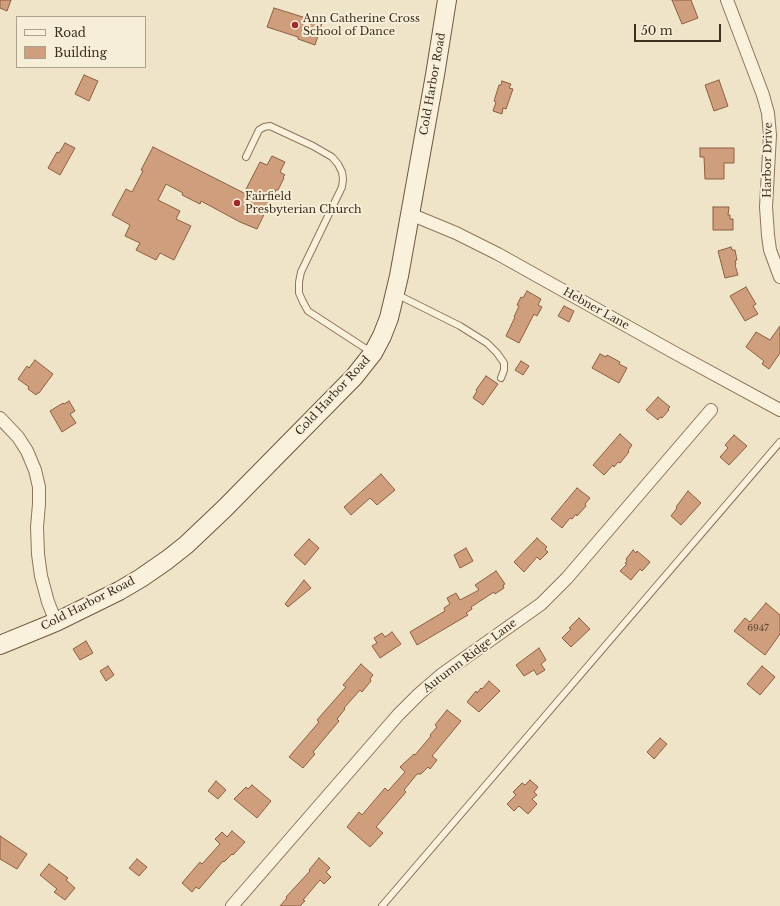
<!DOCTYPE html>
<style>
body{margin:0}
#map{position:relative;width:780px;height:906px;overflow:hidden;background:#f0e4c8;font-family:"Libre Baskerville",serif}
canvas{display:block}
.legend{position:absolute;left:16px;top:16px;width:130px;height:52px;box-sizing:border-box;background:#f7eed8;border:1px solid #ada18e;margin:0;padding:5px 7px;list-style:none;font-size:12px;color:#3d2e20}
.legend li{display:flex;align-items:center;gap:8px;height:20px}
.legend b{width:20px;border:1px solid #ada18e}
.scale{position:absolute;left:634px;top:24px;width:87px;height:18px;box-sizing:border-box;border:2px solid #3d2e20;border-top:0;padding-left:5px;font-size:12px;line-height:14px;white-space:nowrap;color:#3d2e20;-webkit-text-stroke:3px #f7eed8;paint-order:stroke}
</style>
<div id="map">
<canvas width="780" height="906"></canvas>
<ul class="legend">
<li><b style="height:5px;background:#faf1dc"></b>Road</li>
<li><b style="height:11px;background:#cf9f7d"></b>Building</li>
</ul>
<div class="scale">50 m</div>
</div>
<script>
const c = document.querySelector('canvas').getContext('2d');
c.lineJoin = 'round';
function fill(path, color) { c.fillStyle = color; c.fill(path, 'evenodd'); }
const toPath = rows => new Path2D(rows.map(r => 'M' + r).join(''));
function stroke(path, color, width, dash) { c.strokeStyle = color; c.lineWidth = width; c.lineCap = dash ? 'butt' : 'round'; c.setLineDash(dash || []); c.stroke(path); }
function drawText(font, color, halo, rows, align = 'center') {
  c.font = font + ' "Libre Baskerville",serif'; c.lineWidth = 4; c.setLineDash([]); c.textBaseline = 'middle'; c.strokeStyle = halo; c.fillStyle = color; for (const [text, x, y, turn = 0] of rows) {
    c.save(); c.translate(x, y); c.rotate((+turn || 0) * Math.PI / 180); c.textAlign = isNaN(turn) ? turn : align; if (halo) c.strokeText(text, 0, 0); c.fillText(text, 0, 0); c.restore();
  }
}
const building = toPath([
 [0,0,11,0,7,11,0,8,0,0],
 [672,0,691,0,698,18,682,24,672,0],
 [274,8,322,23,315,45,298,39,298,37,267,27,274,8],
 [84,75,98,81,89,101,75,94,84,75],
 [719,80,728,106,714,111,705,85,719,80],
 [502,81,511,84,509,88,513,89,506,109,503,108,502,114,493,111,496,102,494,101,499,85,501,85,502,81],
 [65,143,75,148,60,175,48,168,57,152,59,153,65,143],
 [153,147,244,193,260,162,267,165,272,156,285,162,280,172,285,175,283,177,284,178,278,190,276,190,257,229,240,222,201,201,200,204,182,195,183,193,166,184,158,200,180,211,176,219,191,226,174,260,160,253,156,260,136,250,140,243,125,236,130,225,112,215,126,189,132,192,143,171,141,170,153,147],
 [700,148,734,148,734,163,724,163,724,179,705,179,704,157,700,157,700,148],
 [713,207,729,207,728,215,730,215,730,219,733,219,733,230,713,230,713,207],
 [731,247,732,250,735,250,737,260,735,261,736,264,735,265,738,275,725,278,718,251,731,247],
 [746,287,756,304,753,306,758,314,745,321,730,296,746,287],
 [527,291,541,299,538,305,542,307,537,316,534,314,519,343,506,336,515,317,514,317,519,306,517,305,521,297,523,298,527,291],
 [564,306,574,311,569,322,558,316,564,306],
 [780,326,780,353,769,369,762,364,764,361,746,347,756,332,770,340,780,326],
 [600,354,606,357,607,355,620,362,619,364,627,368,619,383,592,368,600,354],
 [35,360,53,374,39,393,37,393,36,395,28,389,29,387,18,379,27,366,29,368,35,360],
 [521,361,529,366,523,375,515,370,521,361],
 [486,376,498,384,483,405,473,398,477,391,476,390,486,376],
 [658,397,670,407,668,409,669,410,662,418,660,417,658,420,646,410,658,397],
 [69,401,75,411,70,414,76,423,62,432,50,411,63,403,64,404,69,401],
 [620,434,632,445,628,451,629,452,620,463,618,462,614,467,613,465,604,475,593,465,620,434],
 [734,435,747,446,729,465,720,457,728,448,725,445,734,435],
 [381,474,395,490,377,505,370,498,351,515,344,507,381,474],
 [577,488,590,498,585,504,586,506,577,516,576,514,572,519,570,518,562,528,551,519,577,488],
 [688,491,701,503,681,525,671,516,677,508,676,507,688,491],
 [537,538,547,547,545,549,548,552,540,560,537,557,524,572,514,562,537,538],
 [309,539,319,548,305,565,294,555,309,539],
 [466,548,473,561,460,568,454,555,466,548],
 [633,550,636,553,637,551,650,562,642,571,640,569,631,580,620,571,627,564,625,563,627,561,626,559,633,550],
 [496,571,505,584,503,585,504,588,495,594,494,592,471,607,472,609,466,613,468,615,417,645,410,632,445,611,444,608,450,604,447,598,456,593,460,600,479,590,475,585,496,571],
 [304,580,311,588,288,607,285,604,304,580],
 [766,603,780,615,780,634,765,655,734,631,745,618,750,622,766,603],
 [579,618,590,629,571,647,562,638,571,629,569,628,579,618],
 [392,632,401,644,380,658,372,646,377,643,374,638,382,633,385,637,392,632],
 [86,641,93,653,80,660,73,649,86,641],
 [539,648,546,660,541,664,545,670,537,675,534,670,524,676,516,665,539,648],
 [361,664,373,675,370,679,371,681,362,692,360,690,344,708,345,709,337,719,339,721,313,752,315,754,303,768,289,757,319,722,317,720,346,687,343,685,361,664],
 [108,666,114,675,106,681,100,671,108,666],
 [762,666,775,677,760,695,747,684,762,666],
 [489,681,500,691,479,712,467,702,476,691,477,693,481,688,482,689,489,681],
 [447,710,461,721,432,756,437,760,430,769,428,767,421,774,417,774,404,790,406,792,376,827,383,833,370,847,347,827,359,812,362,815,385,788,388,791,405,772,400,767,414,754,415,755,431,736,430,735,437,727,435,725,447,710],
 [660,738,667,744,654,759,647,752,660,738],
 [530,780,538,787,534,792,537,795,532,799,537,804,528,814,519,806,514,811,507,804,516,795,513,792,522,783,525,785,530,780],
 [216,781,226,790,218,799,208,791,216,781],
 [252,785,271,801,257,818,234,799,246,787,248,789,252,785],
 [232,831,245,842,233,855,232,854,224,862,223,861,199,889,196,887,192,892,182,883,200,862,202,864,220,844,215,839,222,832,227,837,232,831],
 [0,836,27,854,17,869,0,859,0,836],
 [319,858,330,868,326,872,331,877,324,884,320,880,303,900,305,901,300,906,280,906,287,898,286,897,310,871,309,870,319,858],
 [137,859,147,867,139,876,129,868,137,859],
 [49,864,68,878,66,880,75,888,65,900,54,892,57,889,40,875,49,864]
]);
const lane = toPath([
 [246,157,259,130,264,127,270,126,313,146,332,157,338,164,342,172,343,179,342,187,301,272,299,282,299,293,303,302,308,311,371,352],
 [396,294,460,326,487,343,497,353,504,363,504,370,501,378],
 [382,906,780,442]
]);
const street = toPath([
 [727,0,763,95,768,113,770,135,766,207,768,235,770,250,780,277],
 [410,214,456,233,498,254,675,353,780,410],
 [0,418,18,437,27,451,35,470,39,487,39,504,37,527,38,554,41,576,48,602,56,622],
 [232,906,398,715,419,694,441,675,541,604,567,578,711,410]
]);
const secondary = toPath([
 [0,645,56,622,119,591,141,578,167,560,186,545,224,509,354,377,373,353,382,336,389,318,399,276,435,75,447,0]
]);
const markers = [
 [295,25,4,"#9e2a2b"],
 [237,203,4,"#9e2a2b"]
];
const numberNames = [
 ["6947",758,628]
];
const poiNames = [
 ["Ann Catherine Cross",303,19],
 ["School of Dance",303,32],
 ["Fairfield",245,197],
 ["Presbyterian Church",245,210]
];
const streetNames = [
 ["Cold Harbor Road",433,84,-80],
 ["Harbor Drive",768,160,-89],
 ["Hebner Lane",596,309,29],
 ["Cold Harbor Road",333,396,-47],
 ["Cold Harbor Road",88,604,-27],
 ["Autumn Ridge Lane",470,656,-37]
];
fill(building, '#cf9f7d');
stroke(building, '#8d5f41', 1);
stroke(lane, '#8d765c', 8);
stroke(street, '#8d765c', 14);
stroke(secondary, '#6f573f', 20);
stroke(lane, '#faf1dc', 6);
stroke(street, '#faf1dc', 12);
stroke(secondary, '#faf1dc', 18);
for (const [x, y, r, color] of markers) { const dot = new Path2D(); dot.arc(x, y, r, 0, 2 * Math.PI); c.fillStyle = color; c.fill(dot); stroke(dot, '#f7eed8', 1.5); }
drawText('9px', '#624a37', null, numberNames);
drawText('11px', '#3d2e20', '#f7eed8', poiNames, 'left');
drawText('11px', '#3d2e20', '#f7eed8', streetNames);
</script>
